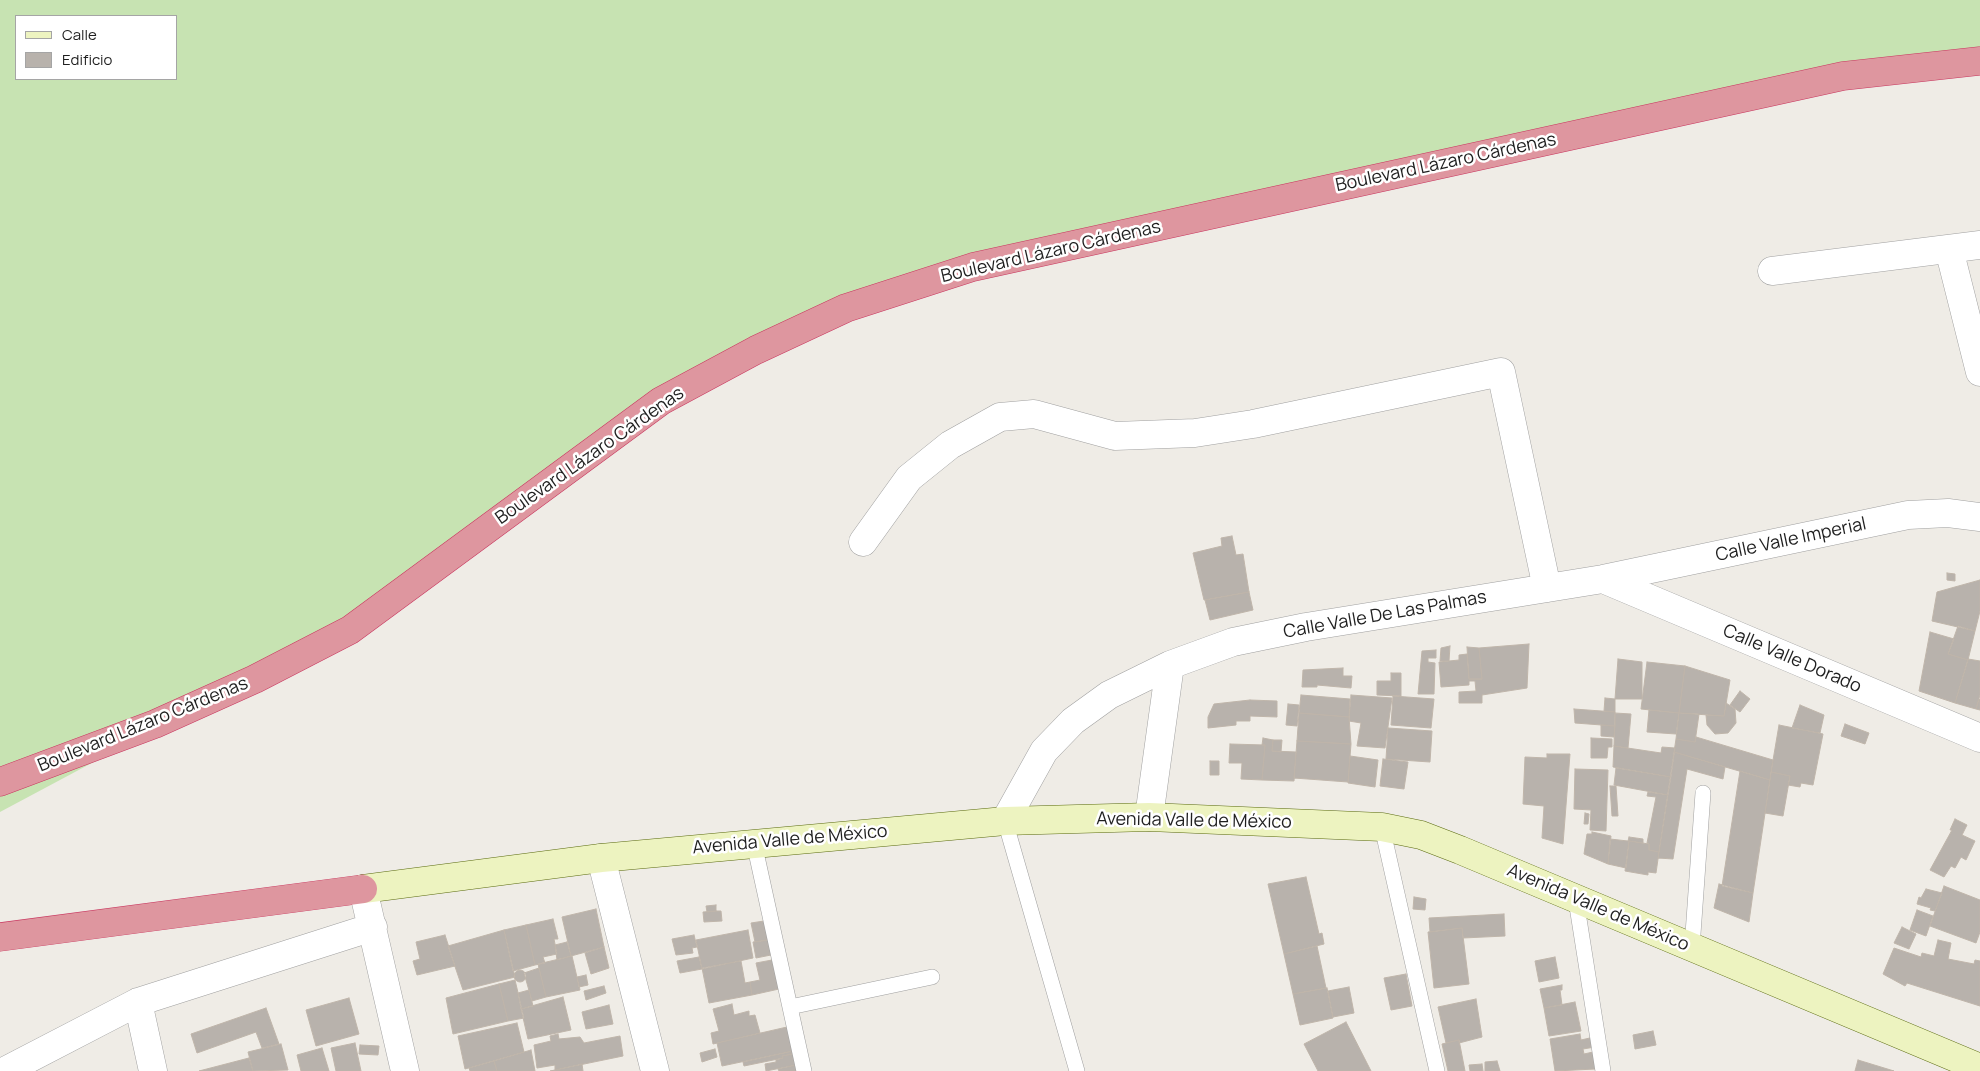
<!DOCTYPE html>
<meta charset="utf-8">
<style>
body{margin:0}
#map{position:relative;width:1980px;height:1071px;overflow:hidden;background:#efece6;font-family:Manrope,sans-serif}
canvas{display:block}
.legend{position:absolute;left:15px;top:15px;width:162px;height:65px;box-sizing:border-box;background:#fff;border:1px solid #a5a5a5;margin:0;padding:6px 9px;list-style:none;font-size:15px;color:#1f1f1f}
.legend li{display:flex;align-items:center;gap:10px;height:25px}
.legend b{width:25px;border:1px solid #a5a5a5}
</style>
<div id="map">
<canvas width="1980" height="1071"></canvas>
<ul class="legend">
<li><b style="height:6px;background:#edf3c0"></b>Calle</li>
<li><b style="height:14px;background:#b8b2ac"></b>Edificio</li>
</ul>
</div>
<script>
const c = document.querySelector('canvas').getContext('2d');
c.lineJoin = 'round';
function fill(path, color) { c.fillStyle = color; c.fill(path, 'evenodd'); }
const toPath = rows => new Path2D(rows.map(r => 'M' + r).join(''));
function stroke(path, color, width, dash) { c.strokeStyle = color; c.lineWidth = width; c.lineCap = dash ? 'butt' : 'round'; c.setLineDash(dash || []); c.stroke(path); }
function drawText(font, color, halo, rows, align = 'center') {
  c.font = font + ' Manrope,sans-serif'; c.lineWidth = 5; c.setLineDash([]); c.textBaseline = 'middle'; c.strokeStyle = halo; c.fillStyle = color; for (const [text, x, y, turn = 0] of rows) {
    c.save(); c.translate(x, y); c.rotate((+turn || 0) * Math.PI / 180); c.textAlign = isNaN(turn) ? turn : align; if (halo) c.strokeText(text, 0, 0); c.fillText(text, 0, 0); c.restore();
  }
}
const grass = toPath([
 [0,0,1980,0,1980,75,1804,92,935,277,660,401,400,591,268,669,0,812],
 [16,16,176,16,176,79,16,79]
]);
const building = toPath([
 [1232,536,1236,555,1243,554,1249,592,1204,600,1193,553,1222,546,1221,538,1232,536],
 [1947,573,1955,574,1955,581,1947,580,1947,573],
 [1980,580,1980,611,1975,631,1932,621,1937,592,1980,580],
 [1249,592,1253,610,1210,620,1205,600,1249,592],
 [1958,626,1975,631,1968,660,1948,654,1958,626],
 [1930,632,1954,639,1948,654,1968,660,1955,703,1919,691,1930,632],
 [1529,644,1527,688,1482,695,1482,703,1459,703,1459,692,1476,691,1475,681,1469,681,1469,685,1441,687,1439,662,1459,660,1459,655,1467,654,1469,679,1482,679,1479,648,1529,644],
 [1450,646,1449,661,1440,661,1441,648,1450,646],
 [1467,647,1479,648,1482,679,1469,679,1467,647],
 [1436,650,1436,658,1428,658,1428,662,1435,663,1434,694,1418,694,1422,651,1436,650],
 [1618,659,1642,662,1642,699,1615,699,1618,659],
 [1968,659,1980,661,1980,695,1976,709,1955,703,1968,659],
 [1647,662,1685,666,1679,713,1641,709,1647,662],
 [1685,666,1730,680,1724,716,1679,713,1685,666],
 [1343,668,1343,676,1352,676,1351,688,1317,685,1317,687,1302,687,1303,670,1343,668],
 [1391,673,1401,673,1401,696,1377,695,1377,681,1391,681,1391,673],
 [1740,691,1750,699,1740,712,1730,705,1740,691],
 [1301,695,1350,699,1349,717,1299,713,1301,695],
 [1351,695,1392,698,1385,748,1357,746,1361,723,1349,721,1351,695],
 [1393,696,1434,699,1431,728,1391,725,1393,696],
 [1605,698,1615,699,1615,712,1604,711,1605,698],
 [1979,699,1980,700,1980,710,1976,709,1979,699],
 [1250,700,1277,701,1277,717,1250,716,1250,721,1236,721,1236,725,1208,728,1208,717,1214,704,1250,700],
 [1726,703,1735,709,1736,723,1728,733,1715,734,1707,725,1706,715,1724,716,1726,703],
 [1288,704,1299,705,1297,726,1286,725,1288,704],
 [1800,705,1824,715,1820,733,1792,728,1800,705],
 [1574,709,1615,712,1615,726,1575,723,1574,709],
 [1649,710,1679,713,1676,734,1647,732,1649,710],
 [1299,713,1349,717,1351,744,1297,741,1299,713],
 [1615,713,1631,714,1628,748,1614,746,1615,713],
 [1679,713,1699,714,1695,742,1676,739,1679,713],
 [1845,724,1869,733,1865,744,1841,736,1845,724],
 [1601,725,1615,726,1614,737,1601,736,1601,725],
 [1779,725,1823,734,1813,785,1801,783,1800,787,1788,785,1790,776,1771,772,1779,725],
 [1388,728,1432,731,1430,762,1386,759,1388,728],
 [1696,737,1773,760,1770,780,1674,752,1676,739,1695,742,1696,737],
 [1263,738,1273,740,1272,751,1296,752,1294,781,1262,780,1265,745,1262,745,1263,738],
 [1591,738,1612,739,1612,747,1608,747,1607,758,1591,758,1591,738],
 [1273,740,1282,740,1281,752,1272,751,1273,740],
 [1297,741,1351,744,1348,782,1294,778,1297,741],
 [1230,744,1265,745,1262,780,1241,779,1242,763,1229,763,1230,744],
 [1614,746,1661,753,1662,747,1675,748,1671,777,1613,767,1614,746],
 [1674,752,1725,767,1723,779,1687,769,1673,859,1658,858,1674,752],
 [1547,754,1570,754,1563,844,1542,838,1544,806,1523,804,1525,757,1547,758,1547,754],
 [1350,756,1378,760,1375,787,1348,783,1350,756],
 [1383,759,1408,762,1404,789,1380,786,1383,759],
 [1210,761,1219,761,1219,775,1210,775,1210,761],
 [1616,768,1671,777,1668,795,1614,785,1616,768],
 [1575,769,1608,770,1606,831,1590,830,1591,810,1574,809,1575,769],
 [1740,771,1770,780,1753,893,1722,886,1740,771],
 [1771,772,1790,776,1783,816,1765,813,1771,772],
 [1610,786,1616,786,1618,816,1612,816,1610,786],
 [1648,792,1668,795,1659,852,1649,850,1649,844,1647,843,1656,797,1647,796,1648,792],
 [1585,813,1589,814,1588,824,1584,824,1585,813],
 [1955,819,1967,825,1962,835,1975,841,1966,860,1961,857,1955,868,1951,866,1944,877,1930,870,1952,830,1950,830,1955,819],
 [1592,832,1611,836,1608,864,1584,854,1587,834,1592,834,1592,832],
 [1629,837,1643,839,1643,843,1629,841,1626,868,1608,864,1610,839,1628,841,1629,837],
 [1629,841,1649,844,1649,850,1659,852,1656,873,1648,872,1648,875,1625,871,1629,841],
 [1306,877,1319,934,1322,933,1324,944,1284,954,1268,884,1306,877],
 [1719,884,1753,893,1749,922,1714,908,1719,884],
 [1944,886,1980,900,1980,932,1976,943,1930,926,1944,886],
 [1926,889,1942,893,1935,911,1930,910,1931,908,1917,904,1919,897,1921,898,1926,889],
 [1414,897,1426,899,1425,910,1413,909,1414,897],
 [716,905,716,911,707,912,706,906,716,905],
 [596,909,604,947,571,956,562,917,596,909],
 [1917,910,1933,916,1926,936,1910,930,1917,910],
 [716,911,721,911,722,921,704,922,703,912,716,911],
 [1504,914,1505,936,1463,938,1462,928,1430,932,1429,918,1504,914],
 [553,919,558,939,554,939,557,954,543,957,545,963,535,965,526,925,553,919],
 [764,921,768,940,755,942,751,923,764,921],
 [526,925,535,965,513,971,504,930,526,925],
 [1902,927,1916,934,1909,949,1894,943,1902,927],
 [1462,928,1469,984,1434,988,1428,932,1462,928],
 [504,930,515,977,463,990,448,946,504,930],
 [748,930,753,958,702,969,696,940,748,930],
 [445,935,455,966,417,975,413,961,420,959,416,942,445,935],
 [694,935,697,947,692,948,693,953,676,955,672,939,694,935],
 [768,940,771,955,756,958,753,942,768,940],
 [1938,940,1951,943,1948,959,1974,964,1975,960,1980,961,1980,1006,1907,983,1905,986,1883,974,1894,948,1921,957,1922,953,1934,956,1938,940],
 [567,942,571,956,557,960,555,945,567,942],
 [1317,946,1326,988,1293,994,1284,954,1317,946],
 [604,947,609,968,591,974,585,953,604,947],
 [572,956,580,990,546,997,538,964,572,956],
 [699,957,702,969,680,973,677,961,699,957],
 [1555,957,1559,978,1539,982,1535,961,1555,957],
 [772,960,779,989,752,995,750,982,760,980,756,963,772,960],
 [741,961,745,983,750,982,752,995,709,1003,702,968,741,961],
 [539,968,546,997,532,1001,524,973,539,968],
 '514 976a6 6 0 1 1 12 0a6 6 0 1 1-12 0Z',
 [1406,974,1412,1006,1391,1010,1384,978,1406,974],
 [586,975,588,985,579,987,577,977,586,975],
 [515,980,524,1018,508,1021,499,984,515,980],
 [499,984,508,1021,453,1034,446,998,499,984],
 [1562,985,1562,990,1560,990,1562,1005,1544,1008,1540,989,1562,985],
 [604,986,606,993,586,1000,584,991,604,986],
 [1349,987,1354,1013,1333,1017,1328,991,1349,987],
 [1327,988,1333,1018,1300,1025,1293,994,1327,988],
 [529,990,533,1006,521,1009,518,993,529,990],
 [563,997,571,1030,528,1039,521,1009,563,997],
 [349,998,359,1034,316,1046,306,1010,349,998],
 [1476,999,1482,1037,1459,1043,1459,1040,1446,1043,1438,1007,1476,999],
 [1575,1002,1581,1031,1549,1036,1544,1008,1575,1002],
 [732,1004,734,1015,749,1011,749,1016,755,1015,760,1033,713,1044,711,1033,719,1031,713,1009,732,1004],
 [609,1005,613,1024,586,1029,582,1012,609,1005],
 [266,1008,279,1044,262,1048,256,1032,197,1053,191,1034,266,1008],
 [1346,1022,1371,1071,1318,1071,1304,1044,1346,1022],
 [517,1023,524,1052,465,1069,458,1036,517,1023],
 [787,1027,793,1051,722,1066,717,1043,787,1027],
 [1653,1031,1656,1045,1635,1049,1633,1035,1653,1031],
 [558,1034,559,1039,580,1037,584,1043,620,1036,623,1056,555,1070,555,1065,537,1068,534,1045,551,1041,550,1036,558,1034],
 [1580,1034,1581,1040,1594,1037,1595,1047,1583,1049,1584,1054,1593,1052,1595,1069,1555,1071,1550,1039,1580,1034],
 [1459,1040,1465,1071,1448,1071,1442,1044,1459,1040],
 [355,1043,361,1071,336,1071,331,1048,355,1043],
 [281,1044,288,1070,253,1071,248,1052,281,1044],
 [360,1045,379,1046,378,1055,359,1054,360,1045],
 [322,1048,329,1071,301,1071,297,1055,322,1048],
 [715,1049,717,1057,702,1062,700,1053,715,1049],
 [531,1050,535,1071,497,1071,494,1061,531,1050],
 [793,1051,793,1054,782,1056,783,1058,744,1066,743,1062,793,1051],
 [793,1054,796,1065,766,1071,765,1064,776,1062,776,1060,783,1058,782,1056,793,1054],
 [249,1058,253,1071,199,1071,249,1058],
 [1858,1060,1894,1071,1855,1071,1858,1060],
 [494,1061,497,1071,470,1071,469,1068,494,1061],
 [1497,1061,1500,1071,1485,1071,1485,1062,1497,1061],
 [582,1064,583,1071,550,1071,555,1070,582,1064],
 [1482,1064,1483,1071,1470,1071,1469,1065,1482,1064],
 [796,1065,797,1071,779,1071,778,1069,796,1065]
]);
const lane = toPath([
 [1005,821,1077,1071],
 [1382,827,1437,1071],
 [754,843,804,1071],
 [1576,900,1603,1071],
 [1692,948,1703,793],
 [790,1007,932,977]
]);
const street = toPath([
 [1949,249,1980,372],
 [1772,271,1980,245],
 [863,542,909,478,950,445,1000,417,1034,414,1115,436,1195,433,1253,424,1501,372,1547,588],
 [1603,579,1980,738],
 [1149,817,1170,665],
 [1005,821,1044,751,1073,721,1109,695,1170,665,1233,642,1306,627,1603,579,1908,515,1948,513,1980,517],
 [601,858,655,1071],
 [363,889,405,1071],
 [138,1002,153,1071],
 [5,1071,138,1002,373,927]
]);
const secondary = toPath([
 [363,889,601,858,1005,821,1149,817,1382,827,1421,835,1460,850,1980,1068]
]);
const highway = toPath([
 [0,782,155,724,255,679,350,630,661,401,756,350,846,308,973,267,1843,76,1980,61],
 [0,937,363,889]
]);
const streetNames = [
 ["Boulevard Lázaro Cárdenas",1446,163,-12],
 ["Boulevard Lázaro Cárdenas",1051,252,-13],
 ["Boulevard Lázaro Cárdenas",590,456,-35],
 ["Calle Valle Imperial",1791,540,-12],
 ["Calle Valle De Las Palmas",1385,615,-10],
 ["Calle Valle Dorado",1792,659,23],
 ["Boulevard Lázaro Cárdenas",143,725,-22],
 ["Avenida Valle de México",1194,821,1],
 ["Avenida Valle de México",790,840,-5],
 ["Avenida Valle de México",1598,908,23]
];
fill(grass, '#c7e3b2');
fill(building, '#b8b2ac');
stroke(building, '#bfb5aa', 1);
stroke(lane, '#a0a0a0', 16);
stroke(street, '#a0a0a0', 29);
stroke(secondary, '#5b6b10', 29);
stroke(highway, '#c8375f', 29);
stroke(lane, '#fff', 15);
stroke(street, '#fff', 28);
stroke(secondary, '#edf3c0', 28);
stroke(highway, '#de969f', 28);
drawText('18px', '#1f1f1f', '#fff', streetNames);
</script>
